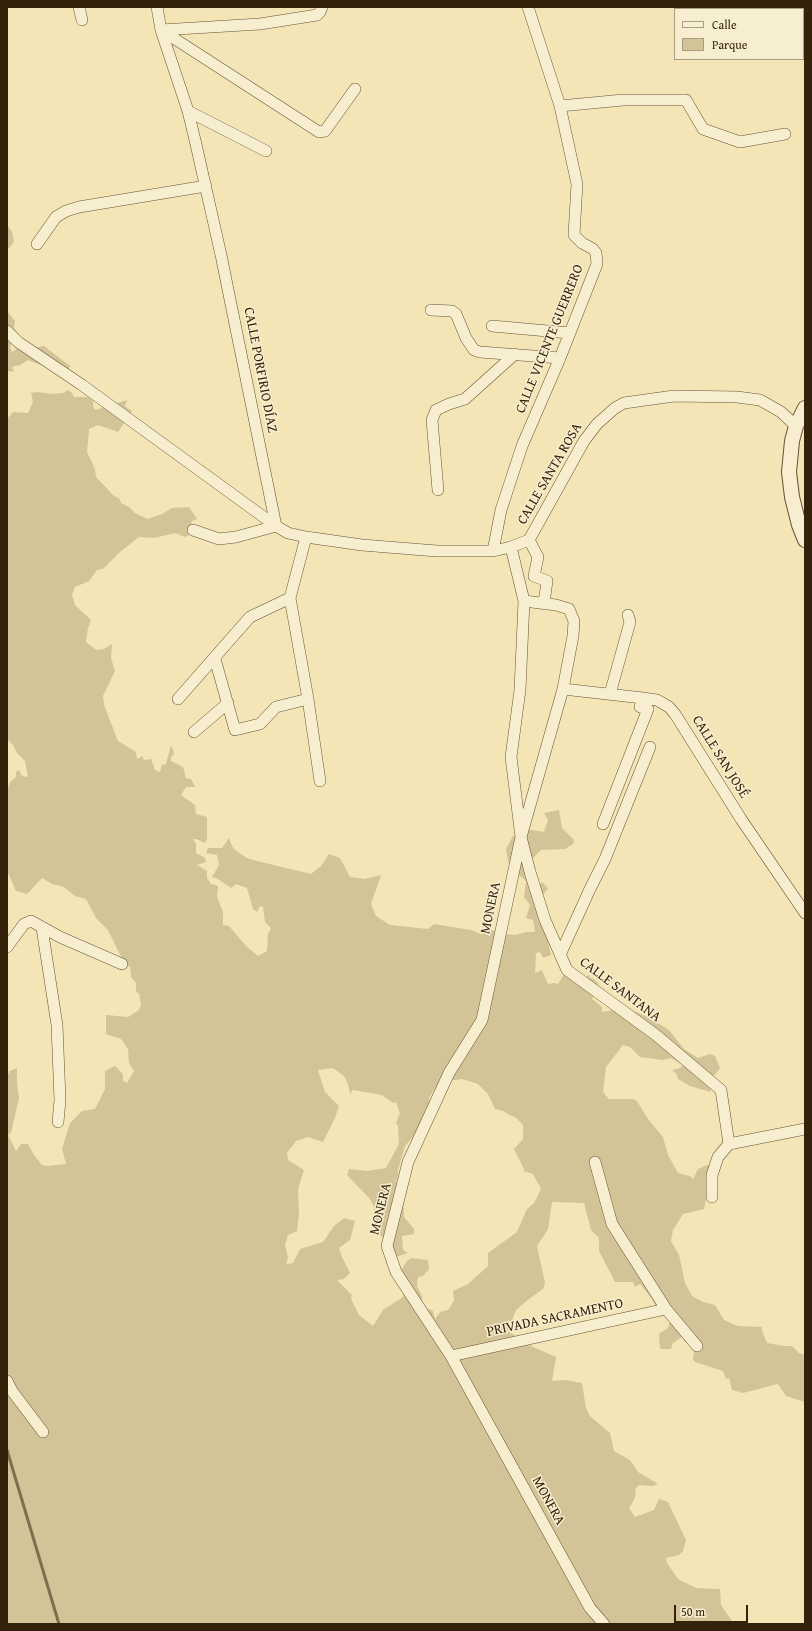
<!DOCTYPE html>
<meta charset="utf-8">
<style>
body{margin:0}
#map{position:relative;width:812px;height:1631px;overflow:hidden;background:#f3e5b5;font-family:"Gentium Book Plus",serif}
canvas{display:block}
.frame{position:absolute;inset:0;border:8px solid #34220a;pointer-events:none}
.legend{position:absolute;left:674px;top:8px;width:130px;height:52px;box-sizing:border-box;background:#f7eecf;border:1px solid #a99c80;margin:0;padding:5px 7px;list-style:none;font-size:12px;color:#34220a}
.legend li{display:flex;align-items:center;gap:8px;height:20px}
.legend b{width:20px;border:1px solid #a99c80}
.scale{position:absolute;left:674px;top:1605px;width:74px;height:18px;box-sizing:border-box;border:2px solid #34220a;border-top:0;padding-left:5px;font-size:12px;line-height:14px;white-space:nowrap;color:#34220a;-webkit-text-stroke:3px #f7eecf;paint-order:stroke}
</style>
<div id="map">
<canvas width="812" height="1631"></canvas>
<div class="frame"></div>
<ul class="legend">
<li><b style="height:5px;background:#f7eecf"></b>Calle</li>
<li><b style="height:11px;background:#d3c498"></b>Parque</li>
</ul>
<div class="scale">50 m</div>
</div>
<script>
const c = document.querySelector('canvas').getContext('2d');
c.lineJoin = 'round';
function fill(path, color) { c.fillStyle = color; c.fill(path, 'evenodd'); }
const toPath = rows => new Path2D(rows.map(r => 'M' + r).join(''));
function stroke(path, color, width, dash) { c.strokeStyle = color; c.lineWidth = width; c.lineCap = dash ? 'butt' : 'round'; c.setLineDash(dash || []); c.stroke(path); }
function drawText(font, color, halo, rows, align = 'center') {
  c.font = font + ' "Gentium Book Plus",serif'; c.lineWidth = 3; c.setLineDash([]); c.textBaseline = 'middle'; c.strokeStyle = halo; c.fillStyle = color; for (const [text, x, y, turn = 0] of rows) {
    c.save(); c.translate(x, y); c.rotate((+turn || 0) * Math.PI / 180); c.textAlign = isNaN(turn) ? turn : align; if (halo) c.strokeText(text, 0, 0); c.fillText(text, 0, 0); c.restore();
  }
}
const green = toPath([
 [7,225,12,232,14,242,7,250],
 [7,311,15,321,14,328,17,332,10,347,12,352,20,347,31,348,44,346,70,366,68,371,56,371,28,360,20,365,12,367,14,372,8,371],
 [68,390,73,394,74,397,88,397,93,401,93,406,95,410,127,400,125,406,132,411,118,432,98,425,89,429,87,452,95,469,96,477,114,496,119,498,121,503,129,507,135,513,148,519,162,514,172,508,189,507,197,519,192,521,189,535,185,537,175,533,154,538,139,537,120,552,103,569,97,570,89,581,75,587,72,595,75,605,91,620,88,628,86,642,96,650,104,649,112,644,111,658,115,671,103,696,104,705,118,741,136,752,137,759,142,756,144,760,151,759,155,770,160,772,162,765,166,764,171,745,174,753,173,756,171,757,171,761,183,767,186,778,191,779,195,787,186,787,181,795,195,805,196,814,207,817,207,838,205,843,196,839,193,839,196,844,196,853,205,858,206,862,197,865,207,871,207,878,211,884,218,886,217,897,223,912,223,925,229,926,246,946,258,956,267,951,268,934,271,928,265,922,263,907,260,906,257,912,253,909,247,888,236,884,231,888,218,879,212,877,219,865,217,855,206,853,208,848,222,848,229,838,232,846,235,850,247,858,257,861,311,874,321,866,329,854,340,858,350,877,365,879,381,875,371,904,376,916,390,925,428,929,434,924,471,930,481,934,492,930,504,934,515,935,526,932,535,932,533,920,526,918,530,905,524,897,526,881,520,876,508,861,506,849,513,836,526,829,544,832,548,820,544,813,559,810,562,828,574,840,573,844,565,849,541,850,530,861,539,885,542,882,548,888,542,896,552,923,548,942,551,955,543,958,540,952,536,953,535,973,542,970,548,984,554,983,558,984,564,974,586,977,589,975,590,978,594,979,599,984,592,999,602,1007,602,1012,626,1008,648,1017,669,1030,684,1049,698,1058,710,1054,715,1056,720,1068,714,1076,710,1092,690,1086,678,1079,676,1073,672,1070,680,1068,683,1065,671,1058,662,1060,640,1057,630,1047,623,1045,606,1067,603,1092,609,1099,633,1099,637,1101,648,1119,663,1137,668,1155,678,1173,690,1176,693,1179,698,1169,707,1165,710,1166,711,1175,704,1209,683,1214,673,1230,671,1241,679,1255,685,1283,692,1296,703,1302,715,1305,724,1320,738,1326,762,1327,762,1331,767,1343,784,1346,792,1346,799,1353,805,1355,805,1402,786,1396,778,1384,743,1393,732,1390,729,1378,726,1379,723,1371,695,1362,693,1359,695,1346,685,1342,682,1337,673,1343,671,1349,660,1349,659,1334,668,1328,670,1321,666,1315,659,1313,652,1299,640,1284,635,1287,633,1282,615,1282,599,1251,599,1238,591,1230,584,1203,552,1202,548,1229,537,1246,545,1283,543,1289,529,1299,516,1310,508,1331,529,1345,556,1357,552,1381,565,1380,582,1383,586,1408,590,1416,610,1433,614,1451,630,1460,638,1472,658,1484,652,1486,639,1485,635,1489,636,1494,633,1502,629,1508,635,1517,654,1510,659,1499,668,1502,686,1540,683,1551,679,1555,666,1558,667,1563,678,1579,696,1588,720,1589,721,1605,734,1624,7,1624,7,1076,10,1071,17,1068,17,1084,19,1098,11,1133,8,1135,16,1151,21,1144,28,1144,34,1155,42,1165,47,1166,66,1164,62,1149,70,1123,82,1111,95,1109,105,1089,105,1071,115,1066,123,1074,123,1081,127,1083,134,1071,129,1063,128,1049,121,1039,106,1034,106,1015,128,1017,139,1010,141,1005,139,993,136,992,136,983,131,977,130,967,124,963,108,930,96,918,86,899,75,896,64,887,52,884,42,878,27,894,16,891,7,871,7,792,10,782,16,777,16,772,19,770,22,776,28,777,25,761,17,753,13,745,7,739,7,419,13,412,28,413,33,402,31,393,38,392,52,394,63,393],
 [333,1068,344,1076,348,1084,350,1094,353,1090,382,1095,393,1103,396,1102,400,1113,396,1123,398,1126,399,1144,386,1168,367,1171,349,1169,347,1175,370,1199,374,1207,375,1216,374,1226,379,1234,386,1240,396,1257,408,1253,403,1250,402,1236,414,1234,414,1229,404,1217,403,1199,396,1181,398,1175,398,1170,405,1146,431,1116,436,1114,430,1108,429,1098,436,1087,447,1081,462,1079,478,1084,488,1094,495,1109,503,1111,509,1115,515,1117,523,1125,523,1139,514,1149,524,1169,523,1171,533,1174,541,1189,534,1203,527,1209,517,1232,488,1253,488,1266,468,1284,453,1291,454,1301,448,1310,440,1312,435,1319,433,1311,422,1306,422,1296,417,1286,418,1277,423,1276,429,1269,428,1260,411,1258,407,1261,400,1272,404,1289,403,1297,383,1310,373,1326,359,1315,351,1299,352,1295,337,1280,344,1279,350,1273,342,1257,339,1248,350,1240,355,1221,344,1218,334,1226,323,1242,300,1249,293,1263,286,1264,288,1258,285,1245,288,1235,297,1231,299,1213,298,1189,304,1170,288,1160,287,1153,296,1141,308,1137,323,1142,335,1118,339,1106,325,1092,318,1070]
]);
const stream = toPath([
 [7,1450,59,1624]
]);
const minor = toPath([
 [79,7,82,20],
 [157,7,161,30,188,111,195,140,221,255,276,526],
 [161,30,319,132,325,131,355,89],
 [161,30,260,24,317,15,320,12,322,7],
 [560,106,623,100,686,100,703,129,740,142,785,134],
 [188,111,266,151],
 [37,244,56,217,66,211,79,207,206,186],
 [431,310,452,311,456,314,466,338,474,350,480,352,560,358],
 [492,326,570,333],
 [7,331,18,342,82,385,276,526,288,533,306,537,362,545,437,551,493,551,511,547,529,540,584,441,597,424,615,408,624,403,674,396,737,397,760,400,781,412,796,426],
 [438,490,432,420,436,410,449,404,465,399,515,354],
 [193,530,219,539,236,537,276,526],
 [306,537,290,598,308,699,320,781],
 [529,540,538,557,534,576,547,581,544,603],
 [511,547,524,601,520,690,511,757,521,837,530,872,545,920,567,970,656,1035,721,1090,729,1144],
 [493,551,501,510,522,446,560,358,597,264,596,253,593,249,582,243,574,235,577,184,560,106,528,7],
 [524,601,556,605,569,609,574,621,573,636,563,689,521,837,482,1020,449,1073,408,1162,387,1246,396,1272,451,1356,590,1608,604,1624],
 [215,659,235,730,260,724,276,707,308,699],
 [563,689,643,698,657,700,669,707,675,714,741,819,805,913],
 [610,694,630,622,628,615],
 [178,699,250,617,290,598],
 [194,732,228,703],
 [603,824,648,709,640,707,643,698],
 [42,928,57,1025,60,1100,58,1122],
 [7,947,24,924,31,921,60,937,122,964],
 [560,955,590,889,605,859,650,747],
 [595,1162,612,1224,666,1309,697,1346],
 [712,1197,712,1175,718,1157,729,1144,805,1129],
 [451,1356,666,1309],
 [7,1381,12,1391,43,1432]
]);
const tertiary = toPath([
 [805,408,796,426,792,441,789,472,792,497,799,525,805,540]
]);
const streetNames = [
 ["CALLE VICENTE GUERRERO",550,339,-68],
 ["CALLE PORFIRIO DÍAZ",260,370,79],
 ["CALLE SANTA ROSA",550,474,-60],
 ["CALLE SAN JOSÉ",720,757,58],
 ["MONERA",491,908,-78],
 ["CALLE SANTANA",620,990,37],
 ["MONERA",381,1209,-76],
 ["PRIVADA SACRAMENTO",555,1318,-12],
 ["MONERA",548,1501,61]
];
fill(green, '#d3c498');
stroke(stream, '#806f4e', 3);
stroke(minor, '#645335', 12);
stroke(tertiary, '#645335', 16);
stroke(minor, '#f7eecf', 11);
stroke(tertiary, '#f7eecf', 14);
drawText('14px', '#34220a', '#f7eecf', streetNames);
</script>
